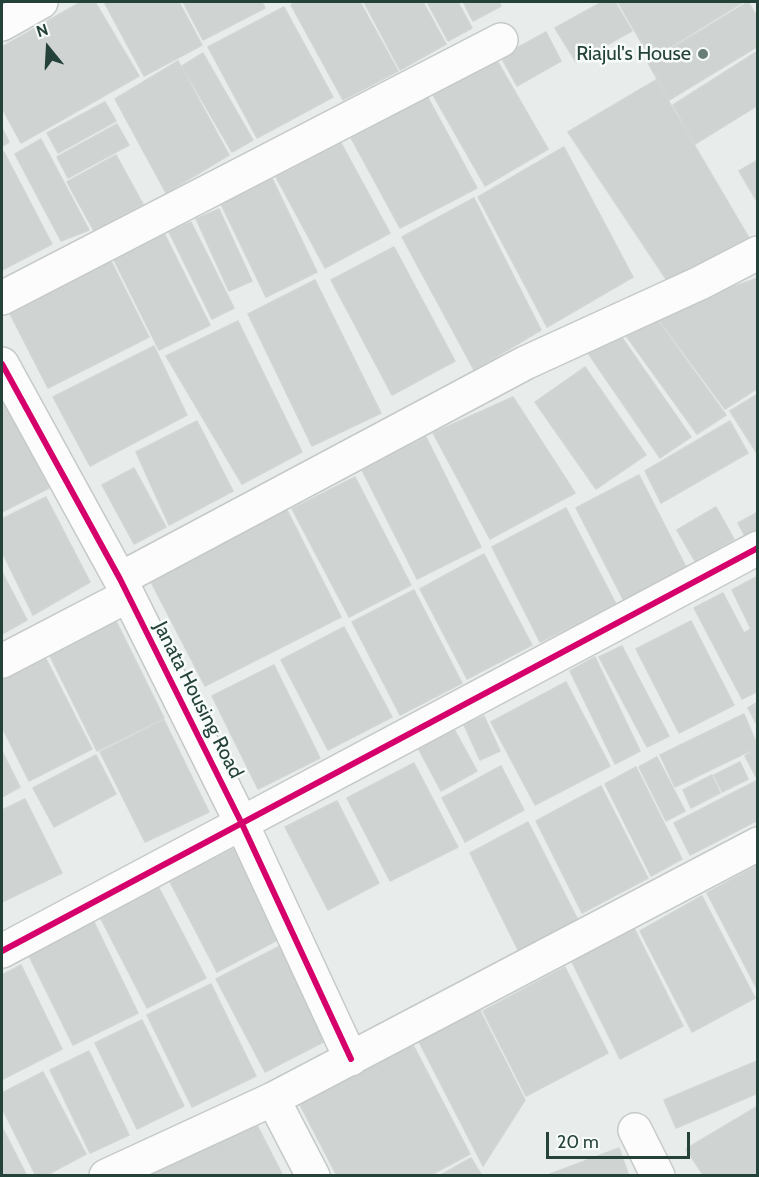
<!DOCTYPE html>
<style>
body{margin:0}
#map{position:relative;width:759px;height:1177px;overflow:hidden;background:#e8edeb;font-family:Cabin,sans-serif}
canvas{display:block}
.frame{position:absolute;inset:0;border:3px solid #24423a;pointer-events:none}
.north{position:absolute;left:18px;top:18px;width:60px;height:60px;-webkit-text-stroke:4px #f7fbf9;paint-order:stroke;rotate:342deg;font-size:16px;font-weight:700;line-height:24px;text-align:center;color:#24423a}
.north::after{content:'';display:block;margin:auto;width:21px;height:27px;background:#24423a;clip-path:polygon(50% 0,100% 100%,50% 72%,0 100%)}
.scale{position:absolute;left:546px;top:1132px;width:144px;height:27px;box-sizing:border-box;border:3px solid #24423a;border-top:0;padding-left:8px;font-size:18px;line-height:21px;white-space:nowrap;color:#24423a;-webkit-text-stroke:4px #f7fbf9;paint-order:stroke}
</style>
<div id="map">
<canvas width="759" height="1177"></canvas>
<div class="frame"></div>
<div class="north">N</div>
<div class="scale">20 m</div>
</div>
<script>
const c = document.querySelector('canvas').getContext('2d');
c.lineJoin = 'round';
function fill(path, color) { c.fillStyle = color; c.fill(path, 'evenodd'); }
const toPath = rows => new Path2D(rows.map(r => 'M' + r).join(''));
function stroke(path, color, width, dash) { c.strokeStyle = color; c.lineWidth = width; c.lineCap = dash ? 'butt' : 'round'; c.setLineDash(dash || []); c.stroke(path); }
function drawText(font, color, halo, rows, align = 'center') {
  c.font = font + ' Cabin,sans-serif'; c.lineWidth = 5; c.setLineDash([]); c.textBaseline = 'middle'; c.strokeStyle = halo; c.fillStyle = color; for (const [text, x, y, turn = 0] of rows) {
    c.save(); c.translate(x, y); c.rotate((+turn || 0) * Math.PI / 180); c.textAlign = isNaN(turn) ? turn : align; if (halo) c.strokeText(text, 0, 0); c.fillText(text, 0, 0); c.restore();
  }
}
const building = toPath([
 [81,2,95,2,139,76,21,143,2,108,2,47,81,2],
 [104,2,179,2,202,45,144,76,104,2],
 [183,2,262,2,265,8,203,40,183,2],
 [296,2,360,2,398,71,343,100,291,5,296,2],
 [364,2,423,2,446,44,400,70,364,2],
 [427,2,458,2,472,28,448,41,427,2],
 [463,2,499,2,501,6,473,21,463,2],
 [602,2,615,2,632,31,576,62,555,28,602,2],
 [618,2,743,2,651,59,618,2],
 [748,2,758,18,758,46,669,100,648,63,748,2],
 [284,7,333,97,257,138,208,47,284,7],
 [546,32,561,61,517,86,501,57,546,32],
 [758,51,758,105,695,144,673,105,758,51],
 [203,53,253,140,232,152,182,66,203,53],
 [496,59,548,149,485,186,433,95,496,59],
 [178,61,229,155,166,193,115,99,178,61],
 [656,80,749,238,670,285,568,132,656,80],
 [427,96,477,188,400,228,351,138,427,96],
 [105,102,116,121,58,153,47,133,105,102],
 [117,124,129,145,68,178,57,157,117,124],
 [2,128,9,142,2,146,2,128],
 [41,139,89,230,61,241,15,154,41,139],
 [341,143,390,233,325,268,276,177,341,143],
 [564,147,633,277,547,327,478,197,564,147],
 [4,152,52,244,2,270,2,154,4,152],
 [116,155,143,204,94,231,67,182,116,155],
 [758,160,758,203,739,171,758,160],
 [272,178,317,272,266,297,220,202,272,178],
 [474,198,541,330,474,370,402,237,474,198],
 [219,209,252,281,229,291,196,219,219,209],
 [191,222,234,308,212,319,169,232,191,222],
 [164,233,210,325,159,350,113,258,164,233],
 [394,247,455,361,392,395,331,280,394,247],
 [109,257,149,337,48,388,7,308,109,257],
 [758,278,758,388,725,409,655,314,758,278],
 [315,280,381,413,312,446,248,314,315,280],
 [653,314,726,415,697,434,622,330,653,314],
 [238,321,302,452,242,484,166,356,238,321],
 [618,332,691,437,660,458,588,353,618,332],
 [154,346,187,415,90,466,53,397,154,346],
 [585,367,646,455,596,489,535,402,585,367],
 [2,394,49,488,2,512,2,394],
 [758,394,758,455,730,411,758,394],
 [513,397,575,493,490,539,433,433,513,397],
 [197,421,233,491,169,525,136,452,197,421],
 [730,421,748,453,661,503,645,471,730,421],
 [426,437,481,547,417,579,362,470,426,437],
 [134,468,166,527,134,544,102,485,134,468],
 [639,475,687,569,624,601,576,508,639,475],
 [355,477,411,585,349,617,292,509,355,477],
 [46,497,90,582,33,615,2,552,2,519,46,497],
 [716,507,734,539,695,561,677,530,716,507],
 [566,508,616,604,540,642,492,547,566,508],
 [287,510,341,617,205,686,150,580,287,510],
 [758,512,758,532,746,538,738,523,758,512],
 [484,554,532,645,467,679,420,589,484,554],
 [2,572,27,620,2,634,2,572],
 [758,576,758,691,742,699,694,608,723,593,744,633,751,629,732,590,758,576],
 [414,590,462,683,400,715,352,622,414,590],
 [115,619,164,718,97,751,48,652,115,619],
 [691,621,734,705,679,733,636,649,691,621],
 [344,627,392,717,328,750,281,660,344,627],
 [622,646,669,736,647,747,599,657,622,646],
 [45,657,92,749,29,781,2,727,2,678,45,657],
 [595,657,640,751,615,764,570,671,595,657],
 [274,665,320,758,258,789,212,696,274,665],
 [566,682,610,766,535,805,491,722,566,682],
 [758,702,758,727,748,708,758,702],
 [744,714,758,747,675,787,660,755,744,714],
 [484,716,500,751,480,760,464,725,484,716],
 [164,720,209,812,145,842,100,752,164,720],
 [454,729,477,771,441,791,418,748,454,729],
 [758,748,758,776,756,777,745,756,758,748],
 [2,751,20,787,2,797,2,751],
 [96,755,116,794,54,827,33,788,96,755],
 [657,757,685,811,666,821,639,767,657,757],
 [740,762,748,779,722,792,714,775,740,762],
 [414,763,458,847,390,881,347,798,414,763],
 [501,766,524,810,465,842,442,798,501,766],
 [636,767,682,859,651,876,605,784,636,767],
 [712,775,720,793,691,808,683,790,712,775],
 [758,780,758,820,690,855,674,823,758,780],
 [601,786,648,878,582,913,536,821,601,786],
 [25,799,62,873,2,902,2,810,25,799],
 [337,801,379,883,328,910,285,827,337,801],
 [528,822,578,920,519,952,470,853,528,822],
 [235,848,281,938,217,972,170,882,235,848],
 [758,865,758,989,757,989,707,893,758,865],
 [159,888,206,978,147,1008,101,919,159,888],
 [702,896,755,998,692,1032,640,931,702,896],
 [94,922,138,1013,73,1045,28,954,94,922],
 [633,926,683,1026,620,1059,571,960,633,926],
 [282,945,331,1038,265,1072,216,979,282,945],
 [21,965,62,1049,3,1079,2,975,21,965],
 [565,967,608,1053,526,1096,483,1011,565,967],
 [211,984,256,1076,192,1107,147,1015,211,984],
 [477,1005,525,1100,483,1166,417,1038,477,1005],
 [142,1020,184,1106,137,1129,95,1043,142,1020],
 [411,1041,470,1154,429,1176,337,1176,298,1101,411,1041],
 [89,1051,129,1135,90,1153,50,1070,89,1051],
 [757,1061,758,1093,676,1128,664,1100,757,1061],
 [43,1072,86,1154,45,1176,36,1176,2,1108,2,1093,43,1072],
 [758,1106,758,1176,704,1176,686,1149,758,1106],
 [255,1121,283,1176,149,1176,255,1121],
 [2,1127,27,1176,2,1176,2,1127],
 [619,1148,629,1176,545,1176,619,1148],
 [471,1158,482,1176,439,1176,471,1158]
]);
const minor = toPath([
 [2,24,41,2],
 [2,298,501,40],
 [2,364,120,579,242,824,351,1059],
 [120,579,525,363,700,283,758,253],
 [2,661,127,596],
 [2,951,758,548],
 [635,1130,658,1176],
 [106,1176,273,1099],
 [313,1176,273,1099,758,844]
]);
const cycleway = toPath([
 [2,364,120,579,242,824,351,1059],
 [2,951,758,548]
]);
const markers = [
 [703,54,6,"#697e78"]
];
const poiNames = [
 ["Riajul's House",691,54]
];
const streetNames = [
 ["Janata Housing Road",198,700,63]
];
fill(building, '#cfd4d2');
stroke(building, '#d1d6d4', 1.5);
stroke(minor, '#c5cac8', 36);
stroke(minor, '#fcfcfc', 33);
stroke(cycleway, '#d6006c', 6);
for (const [x, y, r, color] of markers) { const dot = new Path2D(); dot.arc(x, y, r, 0, 2 * Math.PI); c.fillStyle = color; c.fill(dot); stroke(dot, '#f7fbf9', 2); }
drawText('20px', '#24423a', '#f7fbf9', poiNames, 'right');
drawText('20px', '#24423a', '#f7fbf9', streetNames);
</script>
